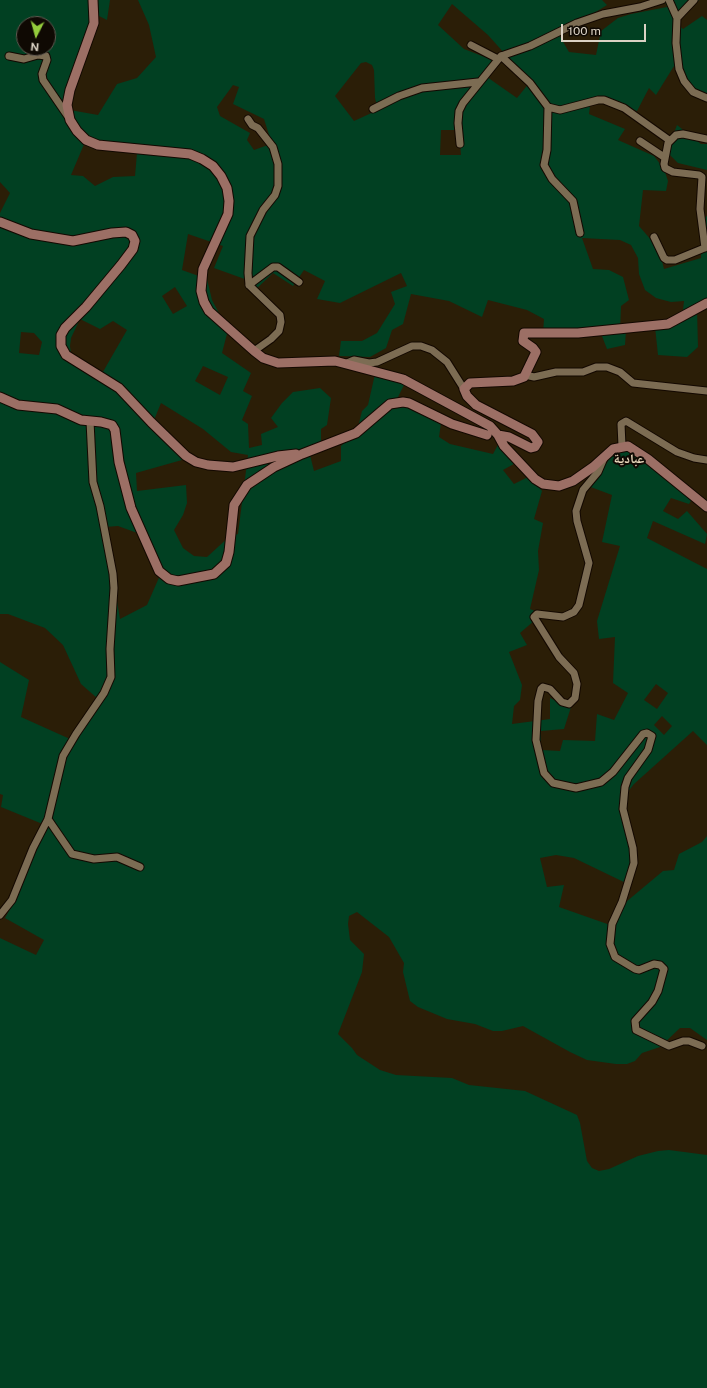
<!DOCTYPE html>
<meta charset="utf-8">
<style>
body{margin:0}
#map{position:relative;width:707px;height:1388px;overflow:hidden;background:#2b1e07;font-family:"Public Sans",sans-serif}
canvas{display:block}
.north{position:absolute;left:16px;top:16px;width:40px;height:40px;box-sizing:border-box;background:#0f0903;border:1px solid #615950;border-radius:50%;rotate:186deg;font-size:11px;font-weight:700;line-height:16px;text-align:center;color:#dbd2c4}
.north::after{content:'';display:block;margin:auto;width:14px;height:18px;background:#94cc3c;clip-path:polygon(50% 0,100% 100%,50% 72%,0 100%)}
.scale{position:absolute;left:561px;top:24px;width:85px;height:18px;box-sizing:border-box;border:2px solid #dbd2c4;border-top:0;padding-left:5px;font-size:12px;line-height:14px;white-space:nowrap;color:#dbd2c4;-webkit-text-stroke:3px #0f0903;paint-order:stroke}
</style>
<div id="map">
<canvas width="707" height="1388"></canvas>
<div class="north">N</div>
<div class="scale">100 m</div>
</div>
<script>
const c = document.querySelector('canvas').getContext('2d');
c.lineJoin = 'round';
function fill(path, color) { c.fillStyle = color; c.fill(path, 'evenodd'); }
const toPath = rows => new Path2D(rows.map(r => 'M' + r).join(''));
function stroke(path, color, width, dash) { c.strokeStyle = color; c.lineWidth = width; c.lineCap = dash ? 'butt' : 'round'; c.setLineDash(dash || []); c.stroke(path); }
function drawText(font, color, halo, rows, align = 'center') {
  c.font = font + ' "Public Sans","Noto Naskh Arabic",sans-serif'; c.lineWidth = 4; c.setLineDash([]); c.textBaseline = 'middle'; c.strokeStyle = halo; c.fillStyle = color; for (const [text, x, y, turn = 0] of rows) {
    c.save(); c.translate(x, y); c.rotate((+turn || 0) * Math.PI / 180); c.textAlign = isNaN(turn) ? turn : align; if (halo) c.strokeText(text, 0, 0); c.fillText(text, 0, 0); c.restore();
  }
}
const green = toPath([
 [0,0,110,0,107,20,97,15,77,78,70,110,98,115,117,84,137,78,156,57,149,25,138,0,602,0,607,5,559,35,569,52,596,55,601,31,618,18,631,14,667,7,664,0,699,0,676,23,683,29,702,16,707,20,707,96,681,84,674,66,656,95,649,88,637,111,591,98,589,114,625,129,618,140,654,156,664,169,668,181,666,191,643,190,639,226,659,249,664,269,701,258,702,219,707,216,707,308,697,309,698,347,687,357,658,355,655,327,682,319,684,301,671,302,656,298,645,290,639,274,638,258,631,245,620,240,582,238,593,269,609,270,623,277,629,300,621,306,620,331,626,331,625,345,607,349,600,331,543,334,544,319,527,310,488,300,482,317,449,301,411,294,403,324,392,330,386,348,370,357,339,356,341,341,362,341,377,333,395,304,391,292,407,286,401,273,340,303,317,299,325,281,304,270,293,286,273,273,252,293,253,282,214,268,223,246,188,234,182,270,207,279,212,300,228,330,222,353,251,373,243,391,252,396,242,420,248,424,249,448,262,445,261,434,278,427,271,418,282,403,293,392,320,388,331,398,327,425,321,429,321,442,308,447,314,471,341,461,341,446,357,431,362,411,368,405,375,374,405,383,397,399,441,423,439,437,450,444,493,454,500,441,521,460,503,470,514,484,530,476,542,491,534,519,543,523,538,551,539,570,530,609,542,614,520,633,527,645,509,652,522,685,520,700,514,706,512,724,550,719,550,698,571,707,564,729,541,731,541,750,560,751,563,740,595,741,597,714,614,720,628,693,613,683,615,637,599,639,597,621,620,546,602,542,612,495,588,486,607,463,610,456,624,447,694,496,689,504,671,498,663,511,678,519,687,511,707,534,705,544,653,521,647,538,707,569,707,745,693,731,634,784,627,793,624,802,633,850,630,885,574,858,556,855,540,858,547,887,564,885,559,907,613,926,620,907,663,871,674,870,679,854,702,842,707,836,707,1040,690,1028,680,1028,660,1047,642,1053,635,1061,627,1064,616,1064,587,1060,570,1052,523,1026,502,1031,493,1031,475,1024,447,1019,418,1007,410,1001,403,972,404,963,389,937,357,912,349,916,348,924,350,940,364,954,362,972,338,1034,352,1048,357,1055,380,1070,396,1075,452,1078,469,1085,525,1091,577,1115,580,1123,587,1161,592,1168,599,1171,609,1169,638,1156,658,1151,669,1150,707,1155,707,1388,0,1388,0,938,36,955,44,940,5,918,16,898,45,825,1,807,3,795,0,794,0,662,29,680,21,717,70,739,97,698,81,684,63,645,45,628,8,614,0,614,0,213,10,193,0,182],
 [452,4,488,35,530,82,517,98,487,77,495,61,464,49,438,25],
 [24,24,48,24,48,48,24,48],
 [366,62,372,65,374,70,375,98,378,110,354,121,335,96,361,63],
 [233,85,239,87,233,104,264,119,270,138,268,145,254,150,247,140,250,133,220,116,217,107],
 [441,130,459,130,461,155,440,155],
 [85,142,105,151,137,153,135,176,113,177,95,186,83,176,71,175],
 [175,287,187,306,173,314,162,296],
 [80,319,100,329,113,321,127,330,100,377,71,353,70,346,71,338],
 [21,332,34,333,42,342,39,355,19,353],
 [203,366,228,377,220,395,195,381],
 [161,403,203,429,231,452,248,455,238,534,230,536,207,557,194,556,183,548,174,530,183,515,187,503,186,485,137,491,136,473,189,458,152,425],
 [118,526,140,534,153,547,161,573,147,605,120,619,105,527],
 [656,684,668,693,657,709,644,700],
 [662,716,672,726,664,735,654,725],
 [677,125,701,144,707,144,707,170,678,163,667,152]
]);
const street = toPath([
 [669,0,677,18,676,43,679,69,684,81,693,92,707,98],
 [677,18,694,0],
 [471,45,498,59],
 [9,56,24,59,38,55,46,56,47,60,42,74,43,80,69,118],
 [501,56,530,83,548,107,560,110,598,100,604,100,624,108,669,140],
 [548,107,547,150,544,165,552,179,573,201,580,233],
 [373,109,399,96,422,88,478,82],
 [248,119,252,125,258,128,273,147,278,164,278,186,275,195,263,210,250,236,248,273,249,285],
 [640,141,664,157],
 [460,144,458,123,459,111,463,103,501,56,530,46,577,23,603,14,640,7,662,0],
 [654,237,664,258,667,260,675,260,707,247],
 [705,248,700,209,702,177,699,175,673,172,665,168,664,164,668,143,676,135,683,134,707,139],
 [254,351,271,339,279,331,281,322,280,315,249,285,273,267,278,267,299,282],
 [347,363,354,360,369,363,377,362,412,346,421,346,432,350,447,362,464,389],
 [525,375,534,377,556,372,583,372,596,367,607,367,620,372,633,383,707,391],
 [622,446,621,424,626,421,677,452,694,458,707,460],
 [604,458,598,472,583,490,576,511,577,521,589,563,579,605,574,612,563,617,537,614,534,617,559,657,574,673,577,684,575,698,569,704,562,702,550,689,543,687,541,689,538,701,536,740,544,773,553,783,576,788,601,782,613,772,643,734,647,733,652,736,648,750,628,778,625,787,623,809,633,848,634,863,622,902,612,924,610,944,615,957,635,969,639,970,654,964,660,965,664,969,658,991,652,1002,635,1021,636,1030,669,1046,683,1041,689,1041,702,1046],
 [48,819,72,854,94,859,117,857,140,867],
 [0,915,12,900,33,848,48,819,63,756,76,734,104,693,111,677,110,649,114,588,113,574,100,506,93,482,90,421]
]);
const secondary = toPath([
 [93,0,94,23,70,90,67,105,70,120,77,131,86,140,98,145,190,154,202,159,213,166,221,176,227,188,229,201,228,214,203,269,201,291,204,302,209,311,254,351,263,358,278,363,335,361,403,379,490,426,498,435,504,446,535,479,543,484,559,486,573,481,593,467,613,449,628,446,648,459,707,507],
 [0,222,31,234,73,241,112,233,126,232,132,235,135,241,133,249,121,265,86,307,65,328,61,335,61,346,66,355,119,388,151,422,186,456,196,462,208,465,233,467,278,456,296,454],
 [0,397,18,405,57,409,81,420,101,422,112,425,115,430,119,462,131,508,159,571,169,579,178,581,214,574,226,563,229,552,234,505,247,485,274,467,302,454,356,433,390,404,403,402,409,403,452,424,487,435],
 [498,435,509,437,531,448,535,447,538,442,532,434,476,405,467,396,464,389,470,383,513,381,524,377,536,352,533,348,523,341,524,333,578,333,668,324,707,303]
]);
const quarterNames = [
 ["عبادية",629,459]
];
fill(green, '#014022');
stroke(street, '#130800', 9);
stroke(secondary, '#130800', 11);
stroke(street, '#7c6c53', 7);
stroke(secondary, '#9c6f65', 9);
drawText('bold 13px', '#e8d7bb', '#0f0903', quarterNames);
</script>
